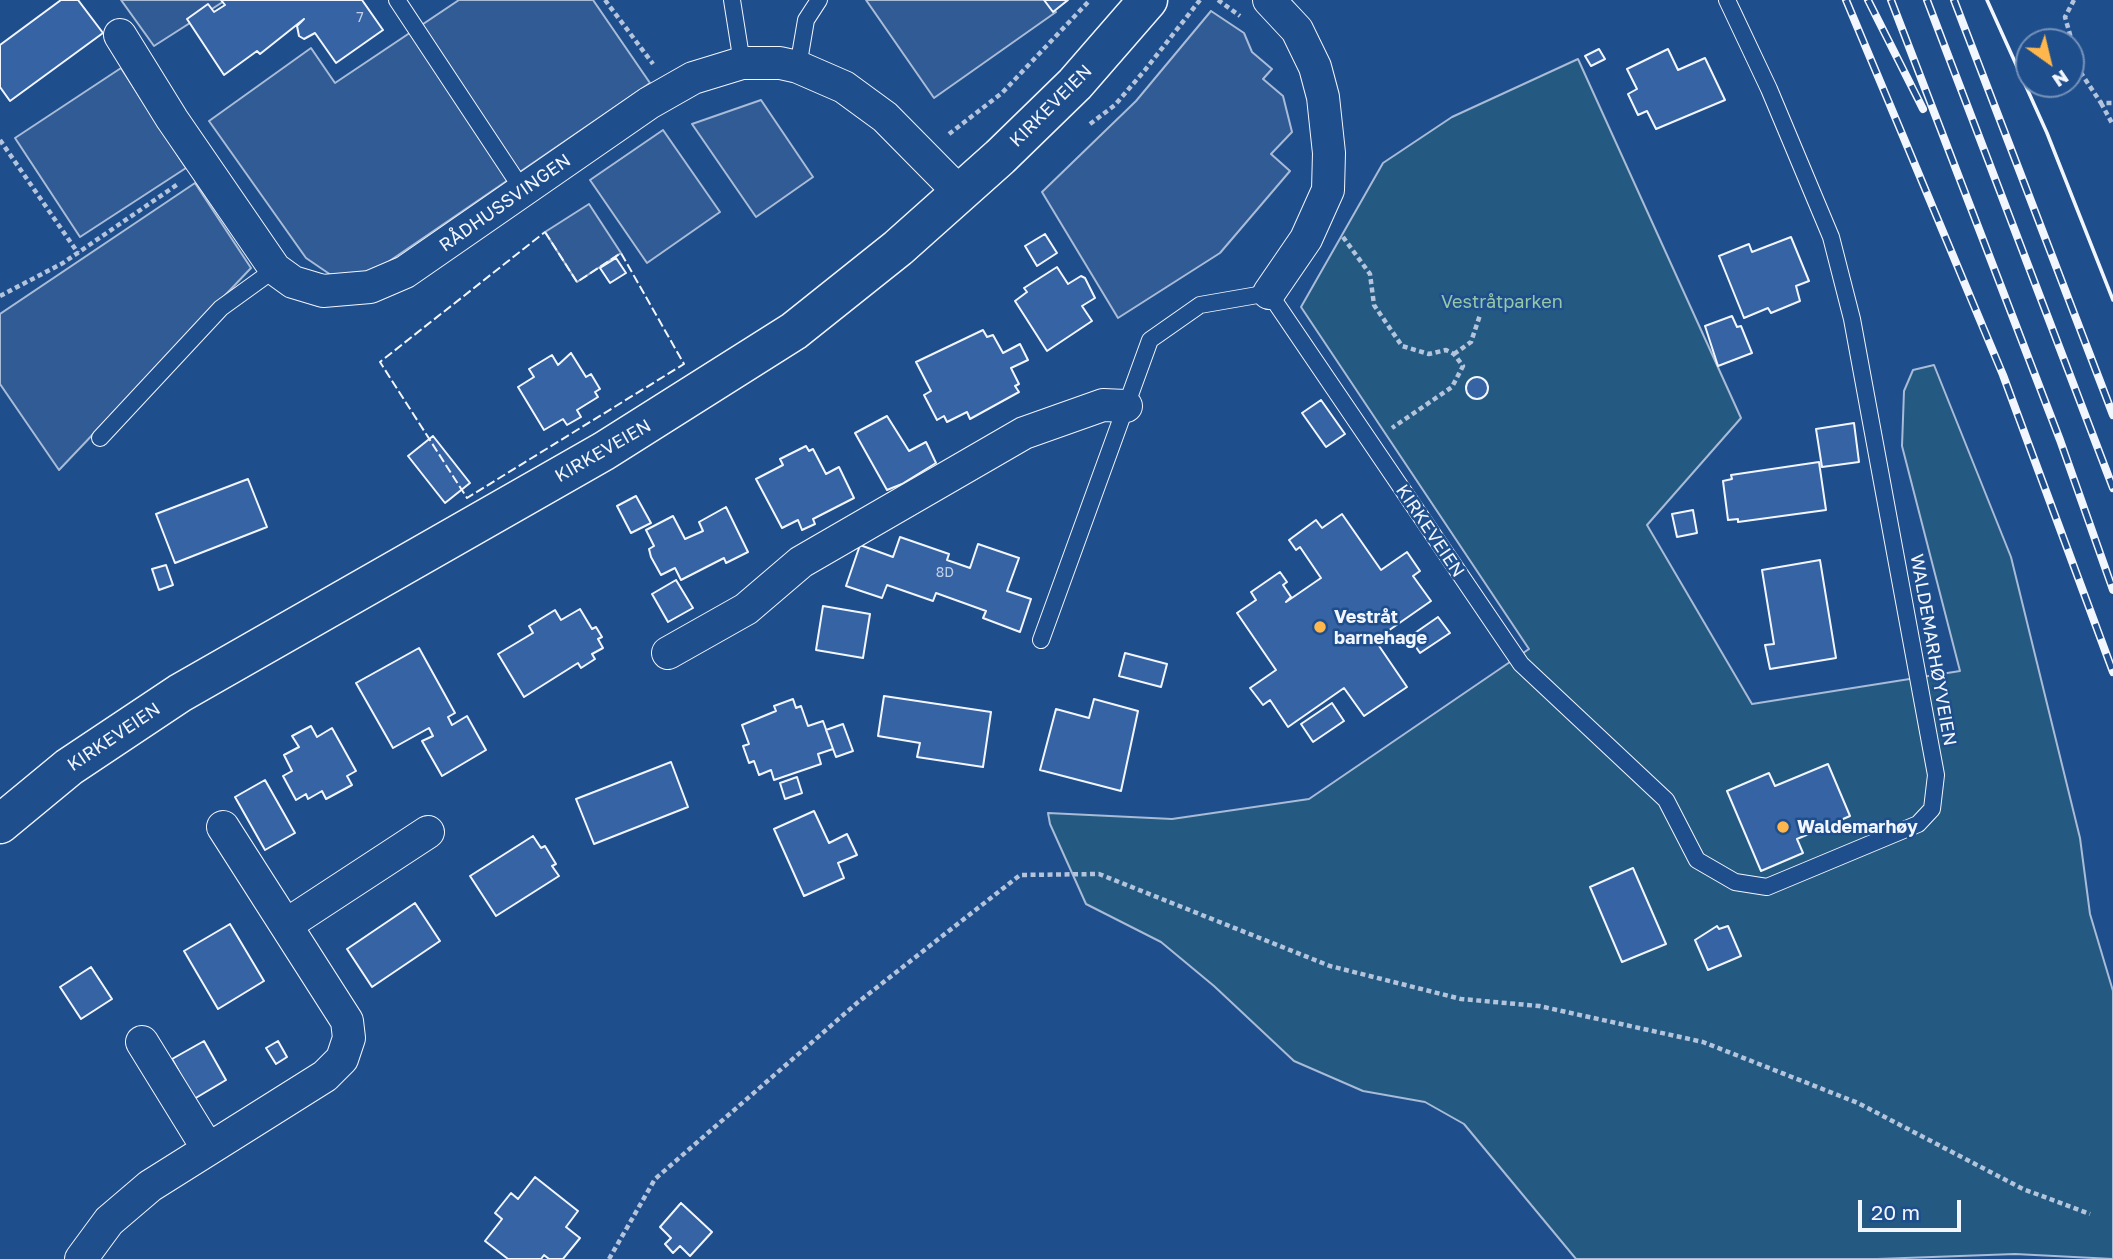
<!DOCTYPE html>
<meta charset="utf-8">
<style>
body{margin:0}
#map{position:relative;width:2113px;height:1259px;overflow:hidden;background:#1f4e8c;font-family:"Golos Text",sans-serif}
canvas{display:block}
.north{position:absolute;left:2015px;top:28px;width:70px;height:70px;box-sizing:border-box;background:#1f4e8c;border:2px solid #7391ba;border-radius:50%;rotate:146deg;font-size:19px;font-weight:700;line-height:28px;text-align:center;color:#f2f6ff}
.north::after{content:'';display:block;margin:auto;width:24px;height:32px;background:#ffb74d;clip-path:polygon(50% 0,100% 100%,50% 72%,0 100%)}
.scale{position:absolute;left:1858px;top:1200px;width:103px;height:32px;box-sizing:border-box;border:4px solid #f2f6ff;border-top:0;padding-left:9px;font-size:21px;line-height:24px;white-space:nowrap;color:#f2f6ff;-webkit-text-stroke:5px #1f4e8c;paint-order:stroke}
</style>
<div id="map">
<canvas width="2113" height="1259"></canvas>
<div class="north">N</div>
<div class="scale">20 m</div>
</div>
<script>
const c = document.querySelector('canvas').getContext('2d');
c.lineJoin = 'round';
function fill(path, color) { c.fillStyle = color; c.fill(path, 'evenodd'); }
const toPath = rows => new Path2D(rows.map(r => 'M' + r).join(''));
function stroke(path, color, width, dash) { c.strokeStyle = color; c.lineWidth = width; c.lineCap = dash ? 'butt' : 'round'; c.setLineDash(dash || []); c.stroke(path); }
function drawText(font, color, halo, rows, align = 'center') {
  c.font = font + ' "Golos Text",sans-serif'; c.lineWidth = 5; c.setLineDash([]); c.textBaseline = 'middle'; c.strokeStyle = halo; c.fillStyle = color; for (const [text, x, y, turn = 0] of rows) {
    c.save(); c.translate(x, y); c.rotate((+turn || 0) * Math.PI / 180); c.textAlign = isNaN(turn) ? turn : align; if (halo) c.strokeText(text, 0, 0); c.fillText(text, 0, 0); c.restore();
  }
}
const green = toPath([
 [1578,59,1741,418,1647,525,1752,704,1960,671,1902,446,1904,391,1913,370,1934,365,2011,557,2080,838,2090,914,2113,991,2113,1259,2015,1254,1877,1259,1576,1259,1464,1124,1425,1102,1363,1091,1294,1061,1214,986,1161,942,1086,904,1050,824,1048,813,1172,819,1309,799,1529,649,1301,307,1383,163,1452,117,1578,59]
]);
const parking = toPath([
 [121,0,226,0,154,46,121,0],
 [459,0,593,0,650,83,350,288,306,258,209,121,311,48,335,83,459,0],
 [866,0,1047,0,1056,12,934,98,866,0],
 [1211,11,1244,33,1252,52,1272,69,1263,79,1283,96,1292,132,1271,154,1290,171,1220,253,1118,318,1042,192,1136,101,1211,11],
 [121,68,186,168,80,237,15,138,121,68],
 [761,100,813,177,756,217,692,124,761,100],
 [663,130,720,212,647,263,590,180,663,130],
 [195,183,251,268,59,470,0,384,0,314,195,183],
 [589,204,621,253,577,282,545,232,589,204]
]);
const building = toPath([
 [61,0,78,0,103,33,10,101,0,87,0,45,61,0],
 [221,0,362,0,383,30,336,63,315,33,304,39,299,36,297,26,304,19,260,54,257,51,224,75,187,19,208,4,214,12,225,5,221,0],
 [1044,0,1068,0,1053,12,1044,0],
 [1599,49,1605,59,1591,66,1585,56,1599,49],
 [1668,49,1678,70,1705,58,1725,100,1656,129,1647,111,1638,115,1628,94,1637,89,1627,69,1668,49],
 [1045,234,1057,253,1037,266,1025,246,1045,234],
 [1791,237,1809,281,1796,286,1800,301,1771,313,1768,308,1744,318,1719,256,1749,244,1752,252,1791,237],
 [616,258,626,273,610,283,600,268,616,258],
 [1057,267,1068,284,1081,276,1085,278,1095,298,1082,306,1092,321,1047,351,1015,301,1027,292,1024,288,1057,267],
 [1732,316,1737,327,1741,326,1752,353,1718,366,1705,326,1732,316],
 [983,330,987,337,993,335,1003,353,1020,344,1028,360,1011,368,1019,384,1015,386,1019,392,970,419,967,412,947,422,944,416,937,420,924,395,931,391,916,362,983,330],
 [571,353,586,377,591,374,600,389,595,392,598,397,577,410,581,417,567,425,563,419,544,430,518,387,534,377,529,369,552,355,558,365,571,353],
 '1466 388a11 11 0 1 1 22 0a11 11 0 1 1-22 0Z',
 [1321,400,1345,434,1326,447,1302,413,1321,400],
 [887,416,909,451,926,442,936,463,902,484,887,490,855,433,887,416],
 [1854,423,1859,462,1822,467,1816,429,1854,423],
 [433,436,470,483,445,503,408,456,433,436],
 [806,446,809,451,813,449,826,474,839,467,854,498,813,519,815,524,802,530,798,520,782,528,756,479,783,465,780,459,806,446],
 [1819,462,1826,510,1738,522,1738,519,1728,520,1723,481,1732,479,1731,475,1819,462],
 [248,479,267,527,175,563,156,514,248,479],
 [636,496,651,523,631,533,617,506,636,496],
 [726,507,748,552,726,563,724,558,681,580,675,568,661,575,651,557,649,549,654,546,646,530,673,516,685,539,703,531,699,522,726,507],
 [1693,510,1697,533,1677,537,1672,514,1693,510],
 [1342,514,1381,570,1407,552,1420,571,1413,576,1431,601,1375,640,1407,687,1364,716,1344,688,1288,727,1270,700,1263,705,1250,688,1276,670,1237,613,1256,600,1251,592,1280,572,1287,582,1283,585,1291,597,1286,602,1321,578,1300,547,1296,550,1289,540,1316,520,1322,528,1342,514],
 [900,537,949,554,947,560,970,568,978,544,1019,558,1007,591,1031,599,1020,632,983,618,986,611,936,593,933,601,887,585,882,598,846,586,860,545,893,557,900,537],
 [1820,560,1836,658,1770,669,1765,645,1774,644,1762,570,1820,560],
 [166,565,173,585,159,590,152,569,166,565],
 [676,580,693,608,668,622,652,594,676,580],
 [823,606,870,614,863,658,816,650,823,606],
 [580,609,592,629,596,627,602,637,598,639,603,648,592,654,595,659,581,668,578,663,524,697,498,654,533,633,529,626,555,610,561,620,580,609],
 [1438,617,1450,633,1420,653,1409,637,1438,617],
 [419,648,455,713,448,717,452,725,467,716,486,750,442,776,422,741,433,736,429,728,393,748,356,683,419,648],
 [1125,653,1167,664,1161,687,1119,676,1125,653],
 [884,696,991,712,983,767,917,757,920,743,878,736,884,696],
 [793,699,796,708,801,706,808,726,823,721,833,749,818,754,821,764,774,780,771,770,759,775,754,761,749,763,743,746,749,744,742,725,776,711,774,706,793,699],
 [1094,699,1138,711,1121,791,1040,770,1056,709,1089,718,1094,699],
 [1332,703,1344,721,1313,742,1301,724,1332,703],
 [843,724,853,751,836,757,826,730,843,724],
 [311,726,317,737,332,728,356,771,347,776,352,785,326,799,322,791,308,799,306,794,296,800,283,776,292,771,284,755,299,747,292,736,311,726],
 [671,762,688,807,594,844,576,799,671,762],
 [1828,764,1850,816,1797,839,1803,853,1761,871,1727,791,1769,773,1775,786,1828,764],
 [797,777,802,793,785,799,780,783,797,777],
 [265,780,295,833,265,850,235,797,265,780],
 [814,811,829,843,847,834,857,855,838,863,844,878,804,896,774,829,814,811],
 [533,836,541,848,545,846,556,864,552,866,559,876,496,916,470,876,533,836],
 [1633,868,1666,944,1622,962,1590,887,1633,868],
 [415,903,440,941,372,987,347,949,415,903],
 [230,924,264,981,218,1009,184,951,230,924],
 [1717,926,1719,929,1728,926,1741,956,1708,970,1695,940,1717,926],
 [91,967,112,999,81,1019,60,987,91,967],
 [204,1041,226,1080,194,1099,172,1059,204,1041],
 [278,1041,287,1057,276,1064,266,1048,278,1041],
 [535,1177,578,1211,566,1227,580,1238,563,1259,549,1259,544,1255,541,1259,508,1259,485,1241,502,1219,495,1213,511,1193,518,1199,535,1177],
 [681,1203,712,1232,690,1256,680,1246,673,1253,665,1244,671,1238,660,1227,681,1203]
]);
const path = toPath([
 [605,0,653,64],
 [1218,0,1240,16],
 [2074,0,2065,17,2081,73,2101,103,2113,103],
 [2101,103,2113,125],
 [1090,124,1115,105,1145,70,1200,0],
 [949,134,1002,93,1090,0],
 [0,140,78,253],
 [1343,237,1370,274,1374,305,1402,346,1429,354,1446,350,1454,354,1463,366,1452,387,1392,428],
 [0,296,63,263,178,184],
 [1454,354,1471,342,1480,315],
 [609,1259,655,1179,857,1003,1020,875,1099,874,1330,966,1461,999,1539,1006,1703,1042,1858,1103,2023,1189,2090,1214]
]);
const service = toPath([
 [397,0,524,192],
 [732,0,742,63],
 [798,67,806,20,819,0],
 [100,438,221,308,275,269],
 [1041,640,1150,340,1200,305,1269,293,1521,664,1666,800,1697,860,1735,882,1767,887,1918,824,1932,809,1936,775,1852,319,1831,237,1769,89,1727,0]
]);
const minor = toPath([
 [120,35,172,119,275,269,293,282,323,291,370,287,405,272,649,103,693,78,742,63,780,63,798,67,844,87,885,117,960,193],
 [1269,293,1306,239,1328,190,1329,153,1323,97,1315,67,1297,30,1269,0],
 [668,653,746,609,801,562,1024,433,1103,405,1126,406],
 [286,925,428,832],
 [142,1042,208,1149],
 [81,1259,109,1221,150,1186,325,1076,342,1059,349,1038,347,1021,223,827]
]);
const primary = toPath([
 [0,824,69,767,180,693,604,451,794,331,898,248,1000,157,1075,84,1148,0]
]);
const rail = toPath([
 [1846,0,2003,375,2113,672],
 [1868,0,1923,109],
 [1891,0,2060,440,2113,590],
 [1927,0,2113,488],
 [1954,0,2113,415]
]);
const fence = toPath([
 [545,232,577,282,621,253,684,364,467,498,380,362,545,232]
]);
const wall = toPath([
 [1987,0,2047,133,2113,300]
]);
const markers = [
 [1320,627,7,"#ffb74d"],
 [1783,827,7,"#ffb74d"]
];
const numberNames = [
 ["7",360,18],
 ["8D",945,573]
];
const streetNames = [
 ["KIRKEVEIEN",1051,106,-45],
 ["RÅDHUSSVINGEN",505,203,-35],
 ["KIRKEVEIEN",603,451,-30],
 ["KIRKEVEIEN",1430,531,56],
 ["WALDEMARHØYVEIEN",1933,650,80],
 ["KIRKEVEIEN",114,737,-34]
];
const parkNames = [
 ["Vestråtparken",1502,302]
];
const poiNames = [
 ["Vestråt",1334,617],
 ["barnehage",1334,638],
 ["Waldemarhøy",1797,827]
];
fill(green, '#245a82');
stroke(green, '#a8bbd7', 2);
fill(parking, '#305b95');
stroke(parking, '#a8bbd7', 2);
fill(building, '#3563a3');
stroke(building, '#f2f6ff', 2);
stroke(service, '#f2f6ff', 18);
stroke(minor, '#f2f6ff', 34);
stroke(primary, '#f2f6ff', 41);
stroke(path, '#b3c4dc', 4.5, [5, 3.5]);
stroke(service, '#1f4e8c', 16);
stroke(minor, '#1f4e8c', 32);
stroke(primary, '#1f4e8c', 38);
stroke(rail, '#f2f6ff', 8);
stroke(rail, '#1f4e8c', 5, [16]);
stroke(fence, '#f2f6ff', 2, [9, 3.5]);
stroke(wall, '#f2f6ff', 3.5);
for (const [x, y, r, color] of markers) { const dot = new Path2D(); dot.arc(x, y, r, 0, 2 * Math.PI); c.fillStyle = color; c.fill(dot); stroke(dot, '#1f4e8c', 2.5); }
drawText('14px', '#c3d1e8', null, numberNames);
drawText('18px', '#f2f6ff', '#1f4e8c', streetNames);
drawText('18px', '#97c8a6', '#1f4e8c', parkNames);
drawText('bold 18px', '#f2f6ff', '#1f4e8c', poiNames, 'left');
</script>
